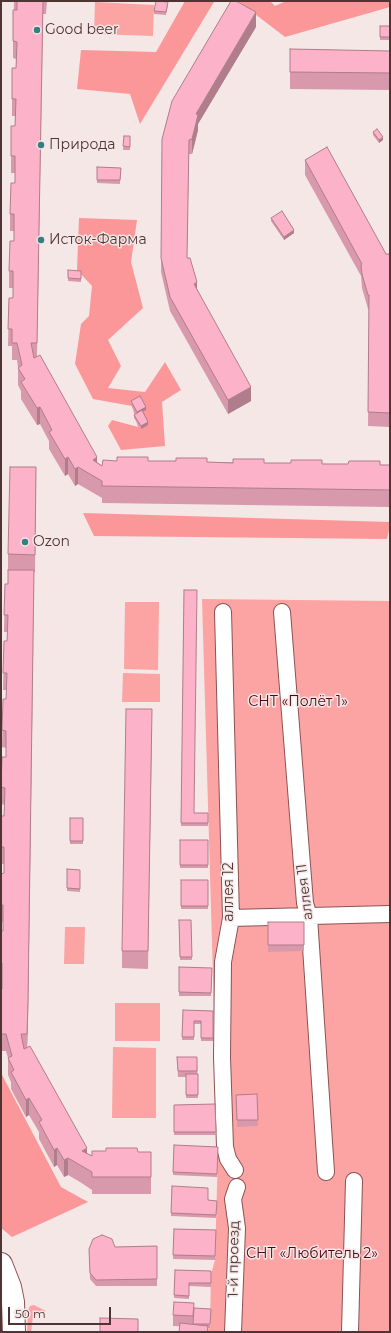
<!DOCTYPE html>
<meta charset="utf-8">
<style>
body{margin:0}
#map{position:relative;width:391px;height:1333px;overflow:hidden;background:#f5e7e6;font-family:Montserrat,sans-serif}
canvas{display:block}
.frame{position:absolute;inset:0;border:2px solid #4f3434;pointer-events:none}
.scale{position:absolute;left:8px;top:1307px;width:103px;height:18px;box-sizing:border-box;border:2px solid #4f3434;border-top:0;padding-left:5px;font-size:12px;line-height:14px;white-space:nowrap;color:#4f3434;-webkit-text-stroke:3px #f5e7e6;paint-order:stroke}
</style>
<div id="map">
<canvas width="391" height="1333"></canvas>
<div class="frame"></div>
<div class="scale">50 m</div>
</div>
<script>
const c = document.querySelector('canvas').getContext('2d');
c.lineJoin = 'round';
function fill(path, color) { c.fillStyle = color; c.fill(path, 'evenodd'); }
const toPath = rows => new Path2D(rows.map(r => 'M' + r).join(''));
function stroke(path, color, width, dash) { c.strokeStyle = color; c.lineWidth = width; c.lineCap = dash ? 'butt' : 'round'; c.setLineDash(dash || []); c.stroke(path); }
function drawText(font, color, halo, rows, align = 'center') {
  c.font = font + ' Montserrat,sans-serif'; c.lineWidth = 3; c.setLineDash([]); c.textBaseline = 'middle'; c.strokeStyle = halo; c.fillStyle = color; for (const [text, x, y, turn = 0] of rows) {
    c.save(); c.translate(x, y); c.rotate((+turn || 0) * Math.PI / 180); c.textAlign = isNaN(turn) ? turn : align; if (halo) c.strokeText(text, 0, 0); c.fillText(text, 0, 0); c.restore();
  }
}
const green = toPath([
 [95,2,154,5,153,36,94,34],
 [202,599,390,601,390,1332,207,1332,208,1329,210,1327,211,1274,215,1260,218,1150],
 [125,602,159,602,158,670,124,669],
 [123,673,160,674,160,702,122,702],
 [65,927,85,927,84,964,64,964],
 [115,1003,160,1003,160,1041,115,1041],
 [113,1047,156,1048,156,1118,112,1118],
 [34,1305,46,1311,33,1317,31,1332,27,1332,28,1310,30,1306]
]);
const forest = toPath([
 [185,1,214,2,140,124,130,94,77,89,81,50,156,52],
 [238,1,270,1,275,6,286,1,390,1,390,7,285,37],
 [79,218,137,220,131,262,143,308,108,340,121,366,108,388,145,392,165,362,181,390,162,402,165,446,121,450,108,426,112,420,138,427,132,406,93,399,75,364,81,324,89,316,92,286,77,270],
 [83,513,390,522,390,526,387,539,94,536],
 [1,1073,61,1187,88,1202,12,1237,1,1228]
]);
const street = toPath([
 [223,612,231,918,223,962,222,1057,225,1147,228,1159,235,1170],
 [282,612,305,903,309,917,326,1172],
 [231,918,390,914],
 [233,1332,237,1228,233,1199,237,1187],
 [350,1332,354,1181]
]);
const primary = toPath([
 [1,1264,10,1287,13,1302,14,1332]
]);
const wall = toPath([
 [14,1,47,1,46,14,43,14,37,357,97,462,102,466,148,461,390,465,390,507,102,503,102,498,78,484,75,486,68,474,65,476,49,449,49,441,40,424,37,425,21,399,21,391,18,385,18,368,17,360,12,360,12,346,8,346,9,298,13,298,13,288,9,288,9,271,14,241,14,231,10,231,10,214,15,183,15,173,11,173,11,126,15,126,15,116,12,116,12,68,16,68,16,59,13,58,13,41],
 [168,5,166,15,154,14,154,11],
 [380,26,390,26,390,40,380,40],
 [256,27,198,124,198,130,192,154,189,154,187,258,197,289,251,401,228,414,170,311,161,272,162,139],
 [290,49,390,51,390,90,290,89],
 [373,132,383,140,379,143,373,135],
 [124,136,130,136,130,150,123,150],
 [305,160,386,254,390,259,390,427,368,426,369,309,368,309,362,288,361,276,305,175],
 [97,167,121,168,120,184,97,183],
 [271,218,294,233,284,240,271,221],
 [81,271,81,282,68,281,68,278],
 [131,401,146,410,143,412,148,425,141,429,134,418,134,415,136,414,131,405],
 [36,467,35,572,34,572,27,1047,87,1153,92,1156,138,1152,151,1152,151,1194,92,1194,92,1190,80,1182,68,1175,64,1177,57,1165,54,1167,39,1139,39,1132,29,1115,26,1117,11,1089,11,1082,8,1075,8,1058,6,1051,1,1051,1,989,2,989,2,980,1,980,1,931,3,931,3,922,1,922,1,874,4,873,4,864,1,864,1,816,4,816,5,805,1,804,2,757,6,757,6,748,2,747,3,699,6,699,6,690,3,690,4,641,7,641,7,632,4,632,5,584,8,584,8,554],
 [184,590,194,813,208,813,208,826,181,826],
 [152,726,148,969,122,968,122,951],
 [70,818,83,818,83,844,70,844],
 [180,840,208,840,208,868,180,868],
 [67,869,80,870,80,892,67,891],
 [181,880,208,880,208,909,181,909],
 [179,920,191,920,192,960,180,960],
 [268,922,304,922,304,951,268,952],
 [179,967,212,968,211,996,179,996],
 [183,1010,213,1011,213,1041,201,1041,201,1024,194,1024,194,1040,182,1040],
 [177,1057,197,1057,198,1098,186,1098,186,1077,178,1077],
 [257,1094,258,1126,237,1127,236,1095],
 [215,1104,216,1135,174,1135,174,1105],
 [174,1145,218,1147,217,1177,173,1175],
 [172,1186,208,1200,217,1201,216,1218,171,1216],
 [174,1229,216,1230,215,1260,173,1259],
 [157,1246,157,1286,96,1286,90,1279,89,1249,115,1247],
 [175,1270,211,1271,211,1287,189,1286,189,1299,174,1298],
 [194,1309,211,1309,210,1328,173,1326,173,1315]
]);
const shadedWall = toPath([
 [256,12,256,27,198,124,198,130,192,154,192,139,196,114],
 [383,137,383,140,379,143,379,140],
 [294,230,294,233,284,240,284,237],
 [197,282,197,296,194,284],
 [251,387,251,401,228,414,228,400],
 [40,407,40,424,37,425,37,408],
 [146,407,146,410,137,415,137,412],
 [148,422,148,425,141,429,141,426],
 [68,457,68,474,65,476,65,459],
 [97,457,97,474,93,477,93,460],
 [78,467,78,484,75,486,75,469],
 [34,587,28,1020,27,1051,27,1034],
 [29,1098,29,1115,26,1117,26,1100],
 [57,1148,57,1165,54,1167,54,1150],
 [87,1148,87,1165,82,1151],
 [68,1158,68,1175,64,1177,64,1160]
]);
const building = toPath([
 [17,1,43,1,37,343,31,343,34,358,40,355,97,457,93,460,102,466,103,460,117,461,117,457,148,457,148,461,176,461,176,458,207,458,207,462,233,463,233,459,264,459,264,463,291,463,291,460,322,460,322,464,348,464,349,461,380,461,380,465,390,465,390,490,102,486,102,481,78,467,75,469,68,457,65,459,49,432,52,430,40,407,37,408,21,382,25,379,18,368,22,365,17,343,12,343,12,329,8,329,9,298,13,298,13,271,9,271,10,241,14,241,14,214,10,214,11,183,15,183,15,156,11,156,11,126,15,126,16,99,12,99,12,68,16,68,17,42,13,41,13,10,17,10,17,1],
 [156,1,168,2,166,12,154,11,156,1],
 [231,1,236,1,256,12,196,114,198,115,192,139,189,140,187,258,190,258,197,282,194,284,251,387,228,400,170,297,161,258,162,139,172,101,231,1],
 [380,26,390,26,390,37,380,37,380,26],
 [290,49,390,51,390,73,290,72,290,49],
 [377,129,383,137,379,140,373,132,377,129],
 [124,136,130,136,130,147,123,146,124,136],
 [327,147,386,254,389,254,390,259,390,413,368,412,369,295,368,295,362,274,361,265,362,264,305,160,327,147],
 [97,167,121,168,120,180,97,180,97,167],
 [282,211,294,230,284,237,271,218,282,211],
 [68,270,81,271,81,279,68,278,68,270],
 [140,396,146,407,137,412,131,401,140,396],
 [142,410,148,422,141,426,134,415,142,410],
 [10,467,36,467,35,555,8,554,10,467],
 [8,570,34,570,28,1002,27,1034,21,1034,24,1049,30,1046,87,1148,82,1151,92,1156,92,1151,106,1151,106,1148,137,1148,138,1152,151,1152,151,1177,92,1177,92,1172,68,1158,64,1160,57,1148,54,1150,39,1122,42,1120,29,1098,26,1100,11,1072,14,1070,8,1058,12,1056,6,1034,1,1034,1,989,2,989,2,963,1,963,1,931,3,931,3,905,1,905,1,874,4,873,4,847,1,847,1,816,4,816,5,788,1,787,2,757,6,757,6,731,2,730,3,699,6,699,7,673,3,673,4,641,7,641,8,615,4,615,5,584,8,584,8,570],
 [184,590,197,590,194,813,208,813,208,823,181,823,184,590],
 [126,709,152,709,148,951,122,951,126,709],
 [70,818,83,818,83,841,70,841,70,818],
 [180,840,208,840,208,865,180,865,180,840],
 [67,869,80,870,80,889,67,888,67,869],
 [181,880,208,880,208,906,181,906,181,880],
 [179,920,191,920,192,957,180,957,179,920],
 [268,922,304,922,304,945,268,945,268,922],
 [179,967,212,968,211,993,179,992,179,967],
 [183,1010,213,1011,213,1038,201,1038,201,1021,194,1021,194,1037,182,1037,183,1010],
 [177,1057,197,1057,197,1071,178,1071,177,1057],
 [186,1074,198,1074,198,1095,186,1095,186,1074],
 [257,1094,258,1120,237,1120,236,1095,257,1094],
 [215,1104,216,1132,174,1132,174,1105,215,1104],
 [174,1145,218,1147,217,1174,173,1172,174,1145],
 [172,1186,208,1188,208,1200,217,1201,216,1215,171,1213,172,1186],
 [174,1229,216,1230,215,1256,173,1255,174,1229],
 [102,1235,112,1239,115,1247,157,1246,157,1279,96,1280,90,1273,89,1249,93,1239,102,1235],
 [175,1270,211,1271,211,1283,189,1283,189,1296,174,1295,175,1270],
 [174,1302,194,1303,193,1316,173,1315,174,1302],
 [194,1308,211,1309,210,1324,193,1324,194,1308],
 [100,1318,138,1319,138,1332,100,1332,100,1318],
 [180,1323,208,1326,207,1332,179,1332,180,1323]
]);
const markers = [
 [37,30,4,"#357e81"],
 [41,145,4,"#357e81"],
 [41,240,4,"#357e81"],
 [25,542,4,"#357e81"]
];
const poiNames = [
 ["Good beer",45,30],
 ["Природа",49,145],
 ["Исток-Фарма",49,240],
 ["Ozon",33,542]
];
const parkNames = [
 ["СНТ «Полёт 1»",298,702],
 ["СНТ «Любитель 2»",312,1254]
];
const streetNames = [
 ["аллея 12",229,892,-90],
 ["аллея 11",305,892,-97],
 ["1-й проезд",234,1259,-89]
];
fill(green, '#fca4a4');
fill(forest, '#fb9798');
stroke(street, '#8c5252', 18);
stroke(primary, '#8c5252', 24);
stroke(street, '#fff', 16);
stroke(primary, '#fff', 22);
fill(wall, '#d999ac');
fill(shadedWall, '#b07d8c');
fill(building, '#fcb2c8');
stroke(building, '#b07d8c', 1);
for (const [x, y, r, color] of markers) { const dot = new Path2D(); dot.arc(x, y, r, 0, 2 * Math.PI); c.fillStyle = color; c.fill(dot); stroke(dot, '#f5e7e6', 1.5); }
drawText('14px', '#4f3434', '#f5e7e6', poiNames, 'left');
drawText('14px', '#530412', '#f5e7e6', parkNames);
drawText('14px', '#4f3434', '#f5e7e6', streetNames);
</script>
